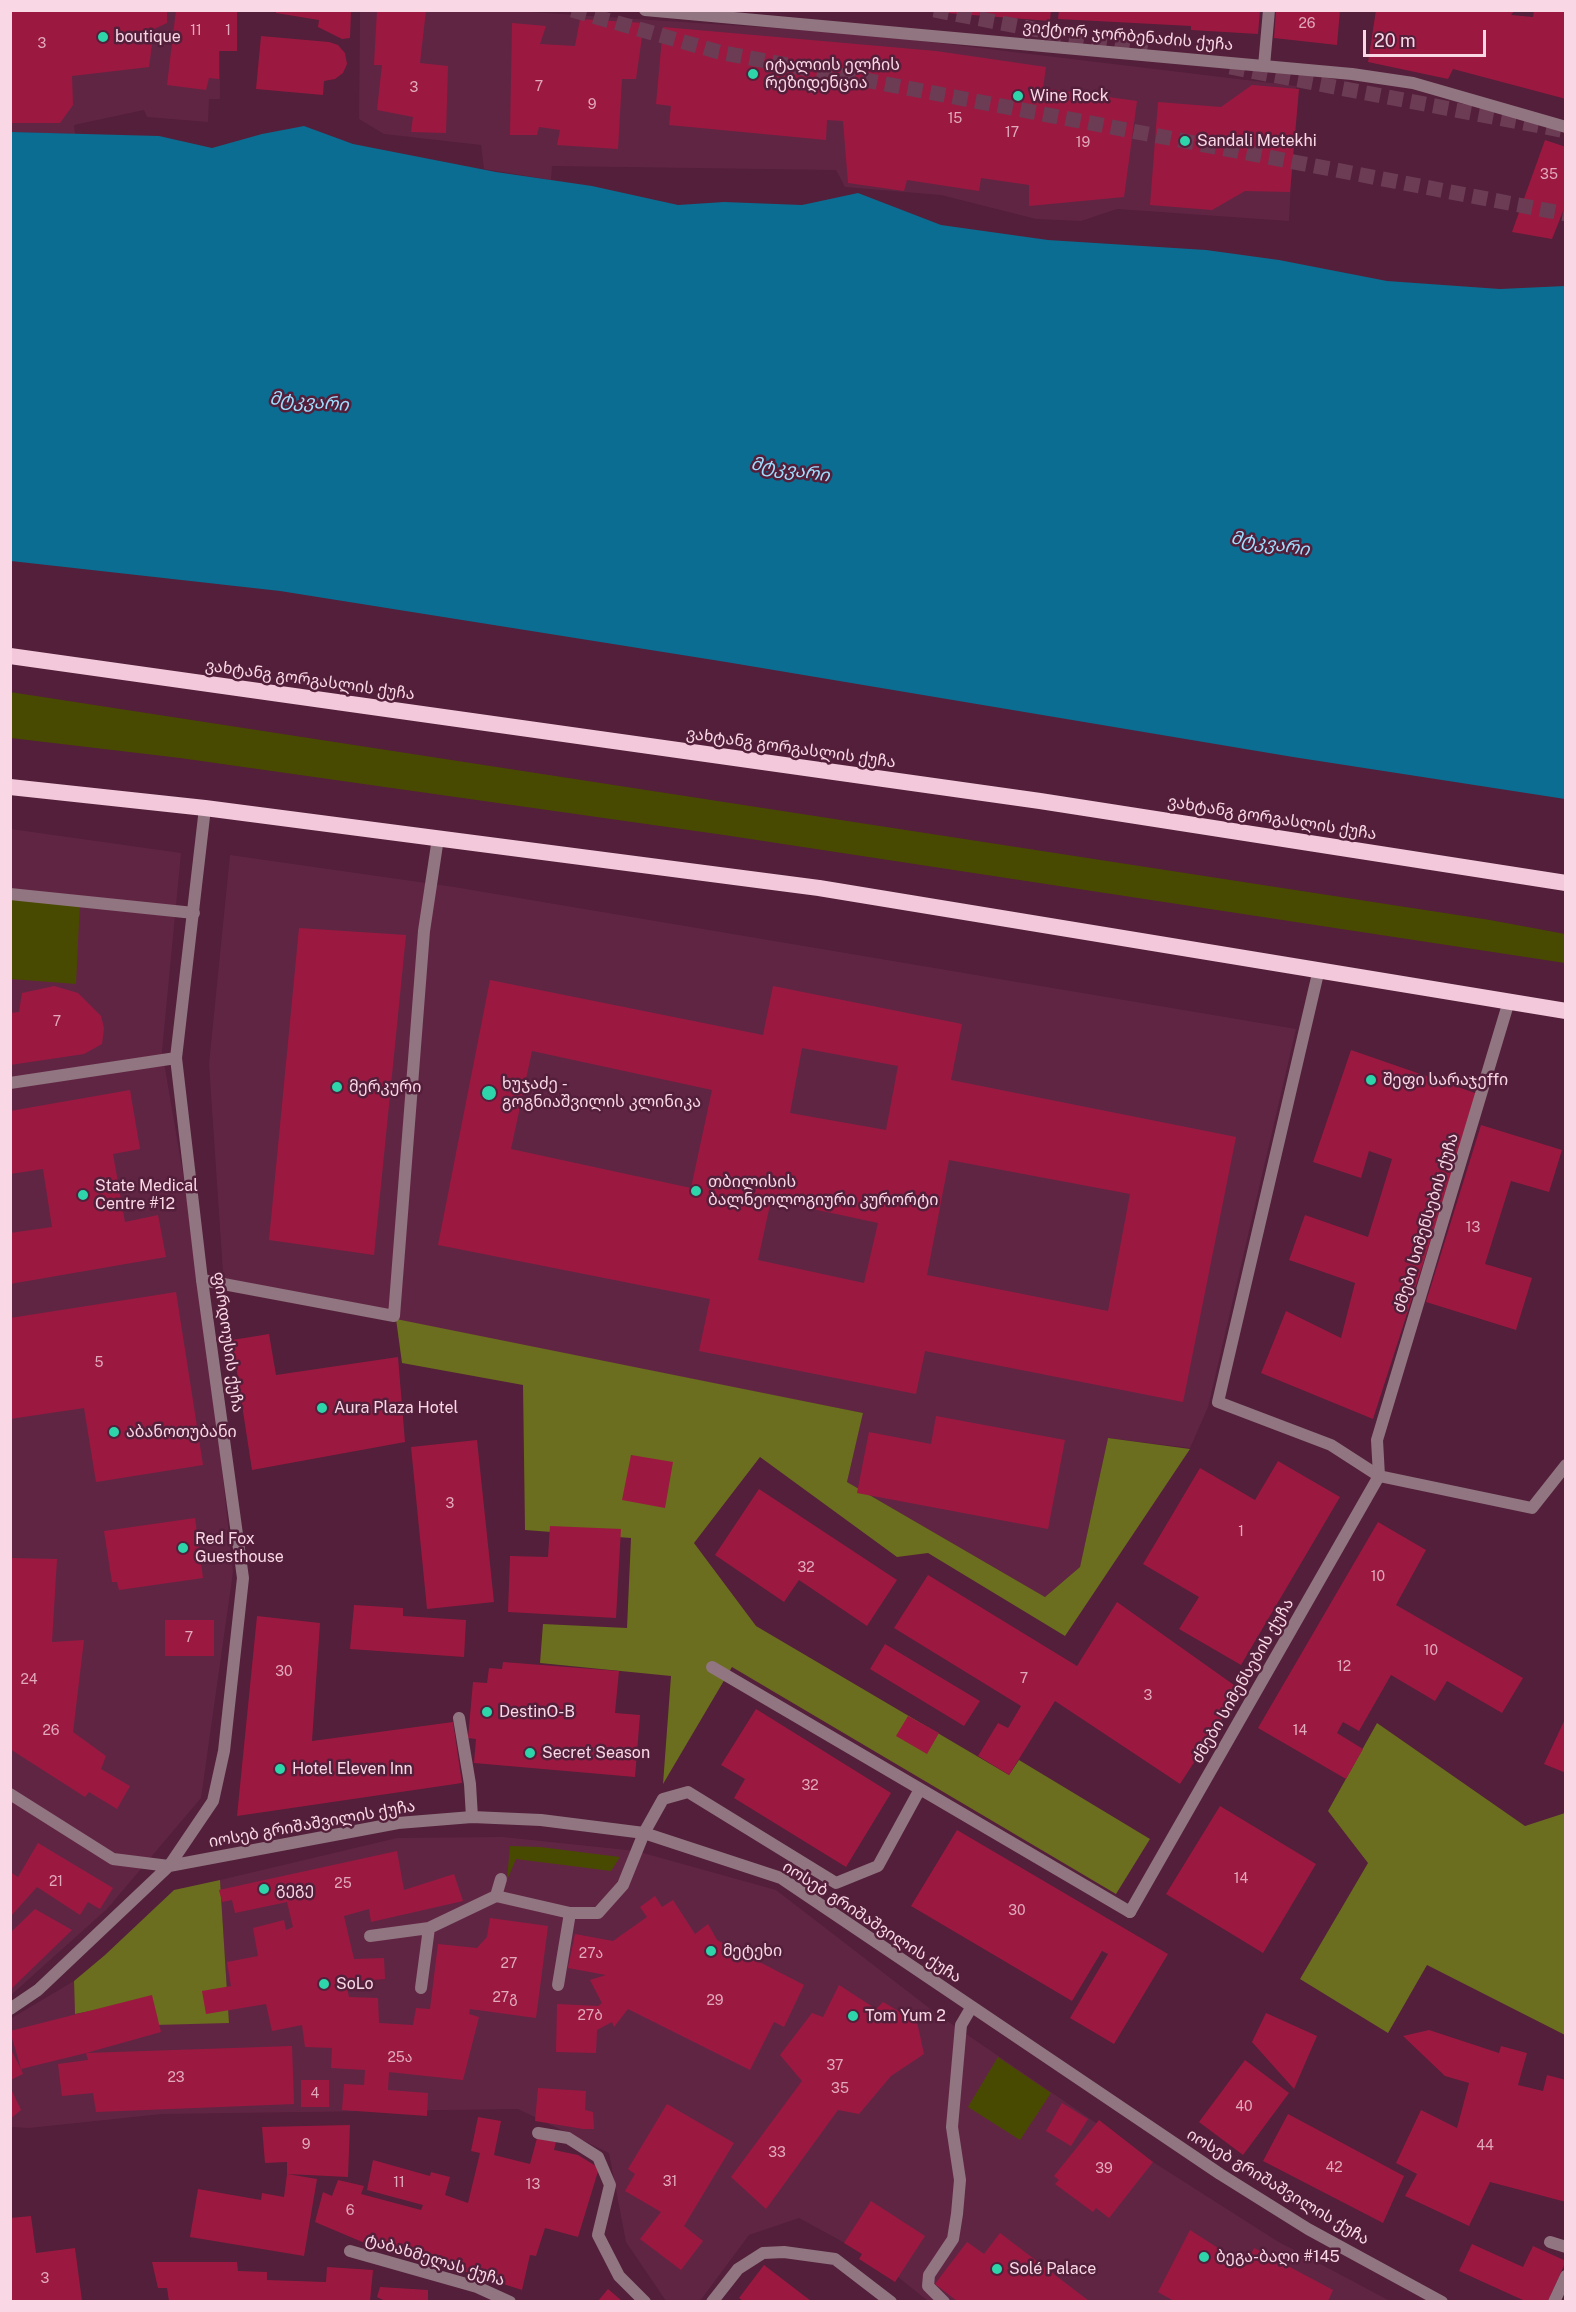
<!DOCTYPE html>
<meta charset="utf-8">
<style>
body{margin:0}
#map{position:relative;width:1576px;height:2312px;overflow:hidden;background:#531f3a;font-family:"Public Sans",sans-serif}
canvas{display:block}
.frame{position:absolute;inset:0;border:12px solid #f9d7e5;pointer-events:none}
.scale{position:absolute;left:1363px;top:30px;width:123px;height:27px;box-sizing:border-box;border:3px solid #f9d7e5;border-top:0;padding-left:8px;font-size:18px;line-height:21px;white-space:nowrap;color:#f9d7e5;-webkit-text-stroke:4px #531f3a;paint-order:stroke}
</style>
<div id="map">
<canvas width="1576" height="2312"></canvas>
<div class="frame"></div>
<div class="scale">20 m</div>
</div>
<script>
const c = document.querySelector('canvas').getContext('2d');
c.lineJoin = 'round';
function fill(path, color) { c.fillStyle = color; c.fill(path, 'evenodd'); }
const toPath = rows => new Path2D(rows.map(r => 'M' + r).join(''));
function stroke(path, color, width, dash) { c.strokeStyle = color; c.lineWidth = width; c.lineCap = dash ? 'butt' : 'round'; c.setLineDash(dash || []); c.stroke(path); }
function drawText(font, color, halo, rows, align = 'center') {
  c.font = font + ' "Public Sans","Noto Sans Georgian",sans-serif'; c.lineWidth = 5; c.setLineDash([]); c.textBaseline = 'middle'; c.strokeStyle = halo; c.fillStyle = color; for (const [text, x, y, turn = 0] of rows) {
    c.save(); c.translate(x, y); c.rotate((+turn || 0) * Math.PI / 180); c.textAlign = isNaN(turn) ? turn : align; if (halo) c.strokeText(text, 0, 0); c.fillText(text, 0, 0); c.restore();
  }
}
const built = toPath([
 [360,10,515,11,864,34,1296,86,1289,221,1117,209,1081,221,1036,219,941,195,845,187,836,170,552,166,551,180,484,169,481,145,384,134,359,119],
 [10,11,219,11,220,99,209,99,208,122,147,117,144,110,74,125,75,134,13,132,10,129],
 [11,829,181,853,162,1051,203,1291,233,1572,201,1798,107,1909,11,1995],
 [230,855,454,887,1296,1029,1208,1407,1190,1448,1108,1438,1080,1567,1045,1597,847,1482,863,1413,224,1287,209,1064],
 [503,1837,636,1851,776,1890,937,2014,1153,2162,1277,2241,1390,2301,928,2301,878,2261,799,2218,749,2235,700,2301,666,2301,626,2242,609,2153,518,2109,162,2114,29,2128,11,2127,10,2019,74,1981,75,2013,152,1999,229,2023,220,1880,397,1838]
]);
const green = toPath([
 [10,692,1490,920,1565,934,1565,963,724,835,180,758,11,738],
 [10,898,80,901,76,984,11,979],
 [510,1846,540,1847,620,1857,611,1871,516,1859,507,1880],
 [998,2057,1051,2093,1020,2140,968,2107]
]);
const forest = toPath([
 [396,1319,863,1413,847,1482,1045,1597,1080,1567,1108,1438,1190,1449,1065,1636,928,1553,897,1557,760,1457,694,1543,756,1626,1009,1775,1019,1760,1150,1839,1116,1894,732,1667,663,1784,671,1676,540,1663,543,1624,627,1628,631,1538,525,1530,523,1385,402,1363],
 [1377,1723,1525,1826,1565,1813,1565,2035,1427,1965,1388,2033,1300,1979,1368,1863,1328,1811],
 [220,1880,229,2023,155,2025,152,1999,75,2014,74,1981,105,1955,174,1890]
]);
const water = toPath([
 [304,126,353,144,496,172,592,186,678,205,724,202,802,205,858,193,941,225,1048,240,1206,250,1279,260,1387,281,1500,289,1565,286,1565,799,1293,757,726,662,280,591,11,561,11,132,159,136,212,148,262,134]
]);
const building = toPath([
 [10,10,167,10,167,23,154,29,149,67,72,76,73,105,60,123,12,123],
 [176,10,237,10,237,51,219,51,219,79,209,78,206,90,167,85],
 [276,10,351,10,350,38,342,39,318,27,319,20,276,13],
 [377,10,426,10,420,63,448,66,446,133,411,132,413,117,377,110,382,65,374,65],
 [907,10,1051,10,1050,21],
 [1059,10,1260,10,1258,34,1191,30,1191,26,1058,19],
 [1276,10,1340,10,1337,45,1274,38],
 [1376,10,1515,10,1511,15,1533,17,1534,10,1566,10,1566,99,1453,69,1448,79,1368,62],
 [580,19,644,23,636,79,622,79,618,149,557,145,560,130,539,127,537,135,510,135,512,23,546,26,540,44,575,46],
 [663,27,936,51,1046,67,1043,88,1137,101,1124,197,1029,206,1029,185,981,178,979,191,907,180,904,191,848,183,843,121,827,120,826,140,669,125,671,106,656,104],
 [261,36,329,42,338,45,345,53,347,64,343,73,335,79,324,81,323,95,256,89],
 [1252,85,1299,89,1290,192,1245,191,1212,210,1150,205,1158,102,1221,107],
 [1545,140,1566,147,1566,204,1552,239,1512,232],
 [299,928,406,935,374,1255,269,1240],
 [490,980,763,1035,773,986,962,1024,951,1080,1236,1137,1183,1402,925,1351,916,1394,699,1351,710,1299,438,1245],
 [802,1048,898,1066,886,1130,790,1113],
 [532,1051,712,1090,691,1188,511,1149],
 [949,1160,1130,1194,1108,1311,927,1275],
 [771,1200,878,1223,864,1283,758,1260],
 [54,986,78,993,101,1016,104,1028,102,1044,84,1054,10,1065,10,1013,19,1012,22,993],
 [1351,1050,1478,1094,1373,1419,1261,1373,1286,1311,1341,1338,1355,1283,1289,1260,1305,1215,1368,1237,1392,1159,1369,1151,1361,1178,1313,1162],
 [130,1090,140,1149,113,1154,125,1222,158,1215,166,1257,10,1284,10,1233,52,1227,43,1169,10,1174,10,1111],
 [1481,1125,1562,1150,1549,1192,1511,1181,1485,1264,1532,1278,1516,1330,1426,1302],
 [176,1292,203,1465,96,1482,84,1408,10,1419,10,1318],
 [269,1334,276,1375,398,1357,405,1442,252,1470,232,1340],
 [936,1416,1065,1440,1048,1529,857,1493,869,1432,931,1444],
 [477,1440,494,1602,427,1609,411,1447],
 [631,1455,673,1462,665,1508,622,1500],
 [1278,1461,1340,1497,1241,1665,1179,1629,1199,1597,1143,1564,1200,1468,1255,1500],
 [759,1489,897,1580,867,1626,799,1580,784,1602,715,1555],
 [195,1518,203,1578,119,1590,117,1582,112,1582,104,1531],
 [1378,1522,1426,1550,1396,1605,1523,1678,1502,1713,1447,1681,1435,1701,1391,1675,1359,1731,1343,1722,1337,1733,1363,1749,1346,1779,1258,1728],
 [550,1526,621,1529,616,1618,508,1612,510,1556,548,1557],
 [10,1558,57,1559,52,1642,84,1640,73,1732,106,1756,101,1769,130,1786,117,1809,89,1792,85,1797,10,1749],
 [928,1575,1077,1666,1117,1602,1241,1690,1180,1784,1055,1701,1009,1775,978,1756,998,1723,1008,1728,1021,1706,894,1628],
 [354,1605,403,1608,403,1616,466,1620,464,1657,350,1649],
 [257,1616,320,1623,312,1741,453,1722,462,1783,237,1816],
 [165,1620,214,1620,214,1656,165,1656],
 [885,1644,980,1701,964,1726,870,1669],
 [503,1662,619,1671,615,1713,640,1715,635,1777,474,1763,476,1739,468,1738,473,1682,487,1683,489,1668,502,1669],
 [756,1709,891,1793,846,1867,734,1798,745,1779,721,1765],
 [908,1716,939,1733,927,1754,896,1736],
 [1566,1717,1566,1773,1544,1764],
 [1220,1806,1316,1864,1263,1953,1166,1894],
 [957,1830,1168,1954,1114,2044,1070,2018,1108,1954,1102,1951,1072,2001,911,1906],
 [38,1843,113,1888,100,1909,88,1902,80,1915,37,1887,10,1917,10,1872,18,1877],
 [397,1851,404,1890,454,1874,463,1901,371,1922,369,1909,344,1916,354,1959,384,1958,385,1979,359,1981,347,1988,349,1997,378,1998,379,2023,413,2025,416,2008,430,2009,438,1944,477,1948,487,1937,490,1918,548,1926,536,2018,470,2009,469,2014,479,2017,463,2080,389,2072,388,2090,428,2093,427,2116,342,2110,344,2084,364,2085,365,2070,331,2068,332,2048,305,2047,302,2025,272,2031,266,2004,206,2014,202,1991,231,1986,227,1962,258,1956,253,1928,284,1920,286,1930,293,1927,287,1902,235,1913,232,1900,222,1902,219,1890],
 [655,1896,662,1907,673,1900,695,1934,708,1924,717,1940,804,1985,784,2027,774,2022,750,2070,628,2009,614,2027,612,2022,597,2030,596,2053,556,2052,557,2004,598,2006,602,2003,590,1980,606,1975,568,1968,575,1934,613,1941,647,1917,640,1907],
 [35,1909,72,1930,12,1988,10,1933],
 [839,1985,876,2009,883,2002,917,2022,924,2054,891,2076,859,2114,838,2110,766,2209,731,2177,802,2081,780,2055,812,2013,823,2017],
 [152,1995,161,2032,86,2053,292,2046,294,2104,96,2112,93,2093,62,2096,58,2064,88,2060,86,2053,21,2069,23,2074,10,2080,10,2048,21,2069,10,2031],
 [1266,2013,1317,2036,1294,2089,1252,2042],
 [1429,2030,1499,2053,1501,2046,1527,2053,1518,2085,1543,2091,1547,2075,1566,2080,1566,2202,1490,2182,1469,2226,1405,2196,1417,2174,1396,2163,1421,2110,1457,2128,1469,2083,1445,2076,1403,2036],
 [1245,2060,1289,2093,1243,2155,1199,2122],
 [301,2080,329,2080,329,2107,301,2107],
 [10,2087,21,2110,10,2119],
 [538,2088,586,2091,585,2110,593,2112,594,2129,583,2129,535,2121],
 [1062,2103,1088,2119,1071,2146,1046,2131],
 [667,2104,734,2143,684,2226,703,2241,681,2270,640,2239,661,2212,625,2191,635,2174,628,2169],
 [1288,2114,1404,2176,1383,2223,1263,2161],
 [478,2117,501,2121,494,2155,530,2164,537,2138,556,2142,554,2150,578,2155,599,2168,578,2237,545,2228,536,2256,530,2255,522,2290,426,2259,374,2247,315,2222,323,2192,332,2196,338,2180,364,2186,361,2194,421,2210,423,2205,367,2190,373,2160,430,2176,431,2172,450,2177,445,2195,468,2203,480,2153,471,2151],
 [1099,2120,1153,2162,1109,2218,1096,2208,1093,2212,1055,2184,1059,2180,1054,2176],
 [350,2125,348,2177,287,2174,287,2162,265,2163,262,2127],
 [287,2174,317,2179,304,2256,190,2237,198,2189,261,2200,262,2193,284,2197],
 [871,2201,925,2236,895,2282,859,2259,862,2254,844,2243],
 [31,2216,36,2253,75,2248,82,2301,10,2301,10,2218],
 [1190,2230,1246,2266,1254,2248,1333,2290,1328,2301,1174,2301,1158,2292],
 [1000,2233,1089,2301,957,2301,935,2284,967,2242,984,2254],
 [1472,2244,1523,2267,1533,2246,1566,2261,1548,2301,1525,2301,1459,2271],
 [152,2262,237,2262,238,2271,267,2272,267,2280,326,2282,327,2267,373,2270,370,2301,169,2301,167,2288,158,2288],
 [764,2265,811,2301,743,2301,739,2298],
 [380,2287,428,2290,428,2301,385,2301,377,2297],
 [608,2289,622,2301,598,2301]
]);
const primaryTunnel = toPath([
 [572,10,719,52,1566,214],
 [934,10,1147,51],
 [1230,67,1566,131]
]);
const service = toPath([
 [1264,66,1269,10],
 [10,894,194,913],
 [1319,969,1218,1402,1331,1445,1379,1476,1532,1508,1566,1465],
 [202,1280,394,1316,424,931,438,838],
 [712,1667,1130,1912],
 [459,1718,470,1784,472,1817],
 [501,1879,496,1896,570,1913,598,1913,623,1885,644,1833,663,1799,688,1792,836,1883,878,1866,920,1789],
 [370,1936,429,1928,496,1896],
 [558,1985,570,1913],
 [421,1988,429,1928],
 [538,2133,568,2138,598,2157,610,2185,598,2235,619,2276,645,2302],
 [1550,2242,1566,2247],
 [350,2251,477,2287,510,2302],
 [1554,2302,1566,2276]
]);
const minor = toPath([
 [645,10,1352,74,1413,83,1566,127],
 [10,1083,176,1058],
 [10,1794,113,1859,169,1866,398,1823,472,1817,541,1820,644,1833,781,1878,1220,2174,1308,2229,1442,2302],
 [1130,1912,1379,1476,1377,1440,1509,1001],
 [10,2009,38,1990,169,1866,213,1801,224,1751,243,1578,202,1280,176,1058,205,808],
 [712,2302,738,2269,763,2253,784,2252,835,2259,891,2302],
 [944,2302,928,2286,929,2275,953,2239,957,2214,960,2180,952,2127,961,2025,971,2008]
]);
const trunk = toPath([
 [10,656,1040,801,1566,883],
 [10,787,205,808,819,888,1566,1011]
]);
const markers = [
 [103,37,6,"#2ed4aa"],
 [753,74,6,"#2ed4aa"],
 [1018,96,6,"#2ed4aa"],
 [1185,141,6,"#2ed4aa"],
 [1371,1080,6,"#2ed4aa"],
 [337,1087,6,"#2ed4aa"],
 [489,1093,8,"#2ed4aa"],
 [696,1191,6,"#2ed4aa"],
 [83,1195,6,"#2ed4aa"],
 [322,1408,6,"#2ed4aa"],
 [114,1432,6,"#2ed4aa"],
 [183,1548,6,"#2ed4aa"],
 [487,1712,6,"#2ed4aa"],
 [530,1753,6,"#2ed4aa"],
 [280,1769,6,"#2ed4aa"],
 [264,1889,6,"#2ed4aa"],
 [711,1951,6,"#2ed4aa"],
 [324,1984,6,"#2ed4aa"],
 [853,2016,6,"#2ed4aa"],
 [1204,2257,6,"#2ed4aa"],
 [997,2269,6,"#2ed4aa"]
];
const numberNames = [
 ["26",1307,24],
 ["11",196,31],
 ["1",228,31],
 ["3",42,44],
 ["7",539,87],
 ["3",414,88],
 ["9",592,105],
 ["15",955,119],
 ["17",1012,133],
 ["19",1083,143],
 ["35",1549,175],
 ["7",57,1022],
 ["13",1473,1228],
 ["5",99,1363],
 ["3",450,1504],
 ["1",1241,1532],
 ["32",806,1568],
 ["10",1378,1577],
 ["7",189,1638],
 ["10",1431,1651],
 ["12",1344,1667],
 ["30",284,1672],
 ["7",1024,1679],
 ["24",29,1680],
 ["3",1148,1696],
 ["26",51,1731],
 ["14",1300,1731],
 ["32",810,1786],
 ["14",1241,1879],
 ["21",56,1882],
 ["25",343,1884],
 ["30",1017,1911],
 ["27ა",591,1954],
 ["27",509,1964],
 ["27გ",505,1998],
 ["29",715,2001],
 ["27ბ",590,2016],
 ["25ა",400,2058],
 ["37",835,2066],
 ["23",176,2078],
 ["35",840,2089],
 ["4",315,2094],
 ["40",1244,2107],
 ["9",306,2145],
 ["44",1485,2146],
 ["33",777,2153],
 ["42",1334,2168],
 ["39",1104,2169],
 ["31",670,2182],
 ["11",399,2183],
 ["13",533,2185],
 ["6",350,2211],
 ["3",45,2279]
];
const streetNames = [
 ["ვიქტორ ჯორბენაძის ქუჩა",1128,36,5],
 ["ვახტანგ გორგასლის ქუჩა",310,680,8],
 ["ვახტანგ გორგასლის ქუჩა",791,748,8],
 ["ვახტანგ გორგასლის ქუჩა",1272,818,9],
 ["ძმები სიმენსების ქუჩა",1426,1223,-73],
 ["ფირდოუსის ქუჩა",228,1342,82],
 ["ძმები სიმენსების ქუჩა",1243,1681,-60],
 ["იოსებ გრიშაშვილის ქუჩა",312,1824,-10],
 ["იოსებ გრიშაშვილის ქუჩა",872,1922,33],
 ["იოსებ გრიშაშვილის ქუჩა",1278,2187,31],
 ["ტაბახმელას ქუჩა",435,2260,17]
];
const poiNames = [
 ["boutique",115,37],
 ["იტალიის ელჩის",765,65],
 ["რეზიდენცია",765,83],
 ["Wine Rock",1030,96],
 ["Sandali Metekhi",1197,141],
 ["შეფი სარაჯეffი",1383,1080],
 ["ხუჯაძე -",502,1084],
 ["გოგნიაშვილის კლინიკა",502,1102],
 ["მერკური",349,1087],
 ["თბილისის",708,1182],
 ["ბალნეოლოგიური კურორტი",708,1200],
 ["State Medical",95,1186],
 ["Centre #12",95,1204],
 ["Aura Plaza Hotel",334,1408],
 ["აბანოთუბანი",126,1432],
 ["Red Fox",195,1539],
 ["Guesthouse",195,1557],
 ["DestinO-B",499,1712],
 ["Secret Season",542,1753],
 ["Hotel Eleven Inn",292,1769],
 ["გეგე",276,1889],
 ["მეტეხი",723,1951],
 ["SoLo",336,1984],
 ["Tom Yum 2",865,2016],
 ["ბეგა-ბაღი #145",1216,2257],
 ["Solé Palace",1009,2269]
];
const waterNames = [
 ["მტკვარი",309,402,5],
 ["მტკვარი",790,470,9],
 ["მტკვარი",1270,544,9]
];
fill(built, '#612544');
fill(green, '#494a01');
fill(forest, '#6b6d1f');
fill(water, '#0b6d91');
fill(building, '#9b1940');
stroke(primaryTunnel, '#6c3b54', 15, [15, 8]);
stroke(service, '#917581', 12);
stroke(minor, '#917581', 12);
stroke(trunk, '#f2c8da', 16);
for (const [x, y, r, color] of markers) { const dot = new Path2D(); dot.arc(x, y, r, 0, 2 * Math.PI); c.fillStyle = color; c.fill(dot); stroke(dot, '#531f3a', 2); }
drawText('14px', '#e2a8bc', null, numberNames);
drawText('16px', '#f9d7e5', '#531f3a', streetNames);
drawText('16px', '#f9d7e5', '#531f3a', poiNames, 'left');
drawText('italic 18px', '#9fddfd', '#531f3a', waterNames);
</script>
